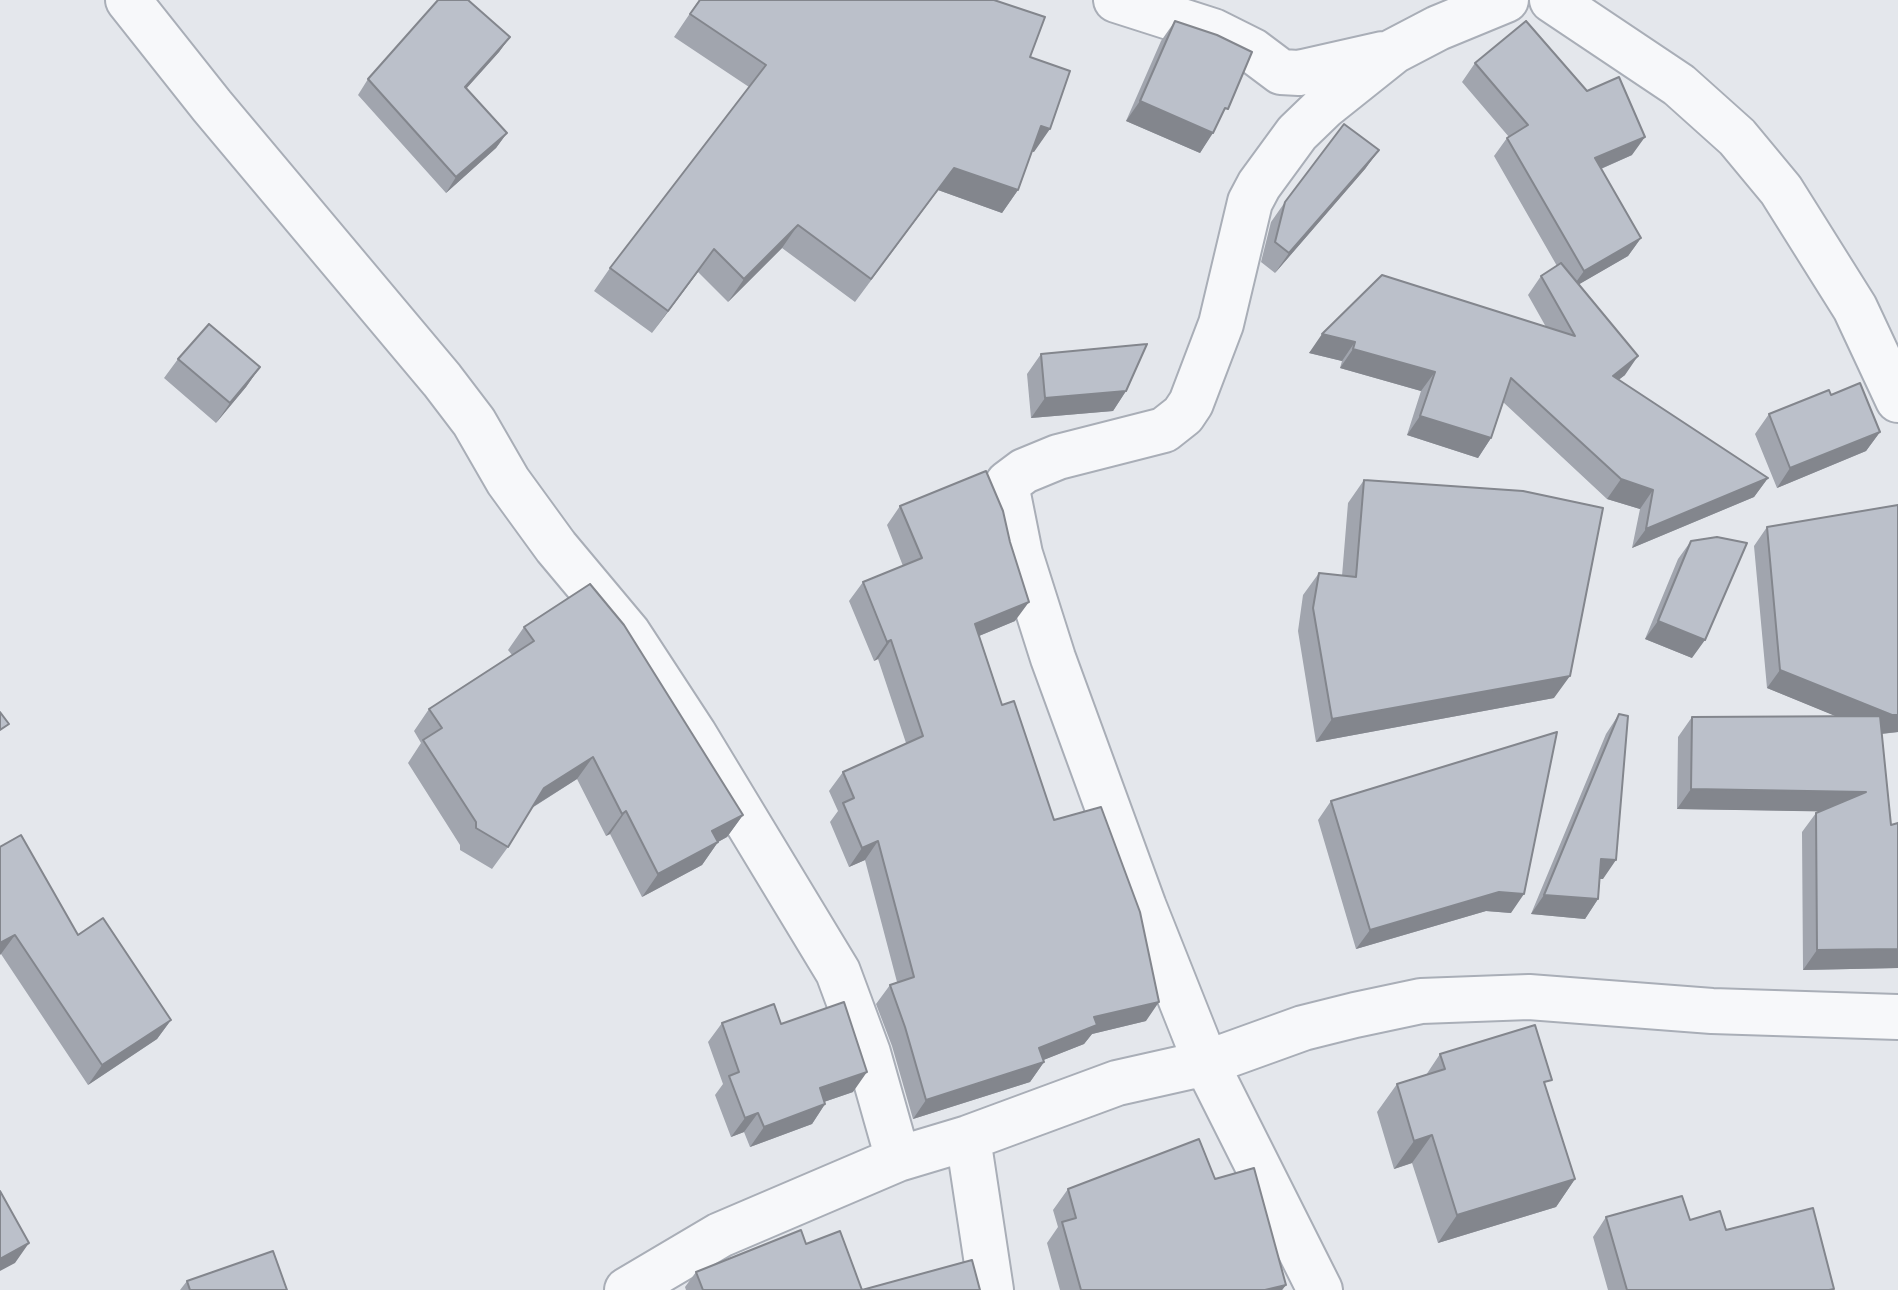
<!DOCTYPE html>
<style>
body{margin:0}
canvas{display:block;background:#e4e7ec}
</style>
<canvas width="1898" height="1290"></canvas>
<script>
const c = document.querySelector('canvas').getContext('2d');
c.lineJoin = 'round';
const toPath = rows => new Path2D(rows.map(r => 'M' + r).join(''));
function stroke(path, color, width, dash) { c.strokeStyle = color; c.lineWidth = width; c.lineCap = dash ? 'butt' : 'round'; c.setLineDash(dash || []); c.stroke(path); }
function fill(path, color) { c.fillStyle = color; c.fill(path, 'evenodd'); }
const minor = toPath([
 [128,0,212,106,442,380,474,422,508,481,556,547,628,633,694,734,838,972,868,1053,898,1159],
 [1116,0,1213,31,1253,51,1281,72,1299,73,1383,54],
 [1552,0,1679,85,1737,137,1781,190,1855,308,1898,400],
 [968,1138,991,1290],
 [627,1290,720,1235,898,1159,968,1138,1117,1083,1206,1063,1303,1028,1355,1015,1421,1001,1529,997,1712,1011,1898,1017],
 [1320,1290,1206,1063,1144,907,1053,658,1020,554,1007,489,1008,483,1024,471,1058,457,1164,430,1183,415,1191,403,1221,324,1250,202,1259,185,1297,133,1325,106,1394,51,1438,28,1506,0]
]);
const wall = toPath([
 [699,0,1030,57,1034,152,1032,151,1018,190,1002,213,938,190,855,302,782,248,728,302,698,272,652,333,594,291,610,268,749,87,674,37],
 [1175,21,1218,123,1200,153,1126,121,1161,41],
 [510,37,499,52,466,89,507,133,496,148,446,193,358,95,368,79],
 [1475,63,1632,155,1601,169,1641,238,1628,256,1579,284,1625,375,1618,380,1768,478,1754,497,1632,548,1640,509,1607,499,1503,402,1491,438,1478,458,1407,435,1421,391,1340,368,1342,361,1309,353,1382,275,1546,327,1528,295,1541,276,1557,266,1494,156,1507,138,1509,137,1462,82],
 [1379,150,1365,169,1275,273,1261,262,1271,222,1285,202],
 [1041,354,1126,391,1113,411,1031,418,1027,374],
 [178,359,260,367,246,387,216,423,164,378],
 [1831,395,1880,432,1866,451,1777,488,1755,434,1769,414],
 [1364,480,1554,698,1316,742,1298,631,1303,595,1319,573,1342,576,1348,503],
 [1898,505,1898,732,1882,734,1898,968,1803,970,1802,832,1816,813,1820,811,1677,809,1678,737,1692,717,1836,716,1767,688,1754,546,1767,527],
 [900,506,1015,621,979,636,1002,705,1146,1021,1092,1034,1084,1044,1043,1060,1044,1062,1030,1082,913,1119,892,1046,876,1004,890,985,897,982,865,860,849,867,830,822,838,811,829,791,843,772,906,743,878,659,874,661,849,601,863,582,903,566,887,525],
 [1691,541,1692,658,1645,639,1678,559],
 [524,627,743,815,727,837,718,842,702,865,642,897,610,834,606,836,577,779,532,808,508,847,492,869,460,850,460,845,408,763,421,743,414,731,429,709,512,655,508,650],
 [1619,714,1603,879,1600,879,1598,899,1585,919,1531,914,1606,734],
 [1331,801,1511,913,1486,911,1356,949,1318,820],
 [0,847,78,935,171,1020,157,1039,88,1085,1,954],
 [722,1023,781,1024,853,1092,824,1102,825,1104,812,1124,750,1147,744,1132,731,1137,715,1095,723,1084,708,1042],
 [1440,1054,1546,1088,1575,1179,1556,1207,1438,1243,1412,1163,1394,1169,1377,1112,1397,1084,1426,1075],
 [1215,1179,1286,1285,1282,1290,1060,1290,1047,1243,1058,1227,1053,1210,1068,1189],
 [1606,1217,1690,1220,1726,1230,1833,1290,1608,1290,1593,1237],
 [806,1244,862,1290,980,1290,686,1290,685,1287,696,1272],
 [187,1281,287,1290,180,1290]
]);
const shadedWall = toPath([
 [510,37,499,52,454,102,465,87],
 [1140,101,1213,133,1200,153,1126,121],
 [1041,126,1050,129,1034,152,1025,149],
 [507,133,496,148,446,193,456,177],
 [1645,137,1632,155,1582,177,1595,158],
 [1379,150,1365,169,1275,273,1289,253],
 [954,168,1018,190,1002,213,938,190,855,302],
 [798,225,782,248,728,302,744,279],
 [1641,238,1628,256,1571,289,1584,271],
 [714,249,698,272,652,333,668,311],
 [1322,334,1355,342,1342,361,1309,353],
 [1353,349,1435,372,1421,391,1340,368],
 [1638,356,1625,375,1599,395,1613,376],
 [260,367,246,387,216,423,230,403],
 [1126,391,1113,411,1031,418,1045,398],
 [1420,416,1491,438,1478,458,1407,435],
 [1880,432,1866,451,1777,488,1790,468],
 [1768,478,1754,497,1632,548,1646,529],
 [1621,479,1653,490,1640,509,1607,499],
 [1029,602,1015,621,962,643,975,624],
 [1658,621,1705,640,1692,658,1645,639],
 [891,640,878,659,874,661,887,642],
 [1780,670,1898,715,1898,732,1879,734,1767,688],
 [1570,676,1554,698,1316,742,1332,719],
 [593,757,577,779,528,810,544,788],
 [1691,789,1866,792,1852,812,1677,809],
 [626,811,610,834,606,836,622,814],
 [743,815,727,837,696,854,712,831],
 [878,841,865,860,849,867,862,848],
 [718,842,702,865,642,897,658,874],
 [1601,859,1616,860,1603,879,1587,878],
 [1499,892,1524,894,1511,913,1486,911,1356,949,1370,930],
 [1544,895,1598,899,1585,919,1531,914],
 [15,935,1,954,0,955,0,943],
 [1898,949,1898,968,1803,970,1817,950],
 [1159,1002,1146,1021,1092,1034,1084,1044,1026,1067,1039,1048,1094,1017],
 [171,1020,157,1039,88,1085,102,1065],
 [1044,1062,1030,1082,913,1119,926,1100],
 [867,1072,853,1092,806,1108,820,1088],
 [825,1104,812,1124,750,1147,764,1127],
 [758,1113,744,1132,731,1137,745,1118],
 [1432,1135,1412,1163,1394,1169,1414,1141],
 [1575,1179,1556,1207,1438,1243,1457,1215],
 [29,1243,15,1263,0,1271,0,1259],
 [1286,1285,1282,1290,1265,1290]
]);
const building = toPath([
 [438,0,468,0,510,37,465,87,507,133,456,177,368,79,438,0],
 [700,0,994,0,1045,17,1030,57,1070,71,1050,129,1041,126,1018,190,954,168,871,279,798,225,744,279,714,249,668,311,610,268,766,65,690,14,700,0],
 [1175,21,1217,35,1252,52,1228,109,1225,108,1213,133,1140,101,1175,21],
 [1526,21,1587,91,1619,77,1645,137,1595,158,1641,238,1584,271,1507,138,1528,125,1475,63,1526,21],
 [1344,124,1379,150,1289,253,1275,242,1285,202,1344,124],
 [1561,263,1638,356,1613,376,1768,478,1646,529,1653,490,1621,479,1511,378,1491,438,1420,416,1435,372,1353,349,1355,342,1322,334,1382,275,1575,336,1541,276,1561,263],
 [209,324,260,367,230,403,178,359,209,324],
 [1147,344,1126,391,1045,398,1041,354,1147,344],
 [1860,383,1880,432,1790,468,1769,414,1829,390,1831,395,1860,383],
 [986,471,1003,511,1010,542,1029,602,975,624,1002,705,1014,701,1054,820,1101,807,1140,912,1159,1002,1094,1017,1097,1025,1039,1048,1044,1062,926,1100,905,1027,890,985,914,977,878,841,862,848,843,803,854,798,843,772,923,736,891,640,887,642,863,582,922,558,900,506,986,471],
 [1364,480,1523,491,1603,508,1570,676,1332,719,1313,608,1319,573,1356,577,1364,480],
 [1898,505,1898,715,1892,715,1780,670,1767,527,1898,505],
 [1717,537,1747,543,1705,640,1658,621,1691,541,1717,537],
 [590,584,624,625,743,815,712,831,718,842,658,874,626,811,622,814,593,757,544,788,508,847,476,828,476,822,423,740,442,728,429,709,534,641,524,627,590,584],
 [0,712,9,724,0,730,0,712],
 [1619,714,1628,716,1616,860,1601,859,1598,899,1544,895,1619,714],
 [1880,716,1891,825,1898,823,1898,949,1817,950,1816,813,1866,792,1691,789,1692,717,1880,716],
 [1557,732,1524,894,1499,892,1370,930,1331,801,1557,732],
 [21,835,78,935,103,918,171,1020,102,1065,15,935,0,943,0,847,21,835],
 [844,1002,867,1072,820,1088,825,1104,764,1127,758,1113,745,1118,729,1076,739,1072,722,1023,774,1004,781,1024,844,1002],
 [1535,1025,1552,1080,1544,1082,1575,1179,1457,1215,1432,1135,1414,1141,1397,1084,1445,1069,1440,1054,1535,1025],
 [1199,1139,1215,1179,1254,1168,1286,1285,1265,1290,1081,1290,1062,1222,1076,1218,1068,1189,1199,1139],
 [0,1191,29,1243,0,1259,0,1191],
 [1682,1196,1690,1220,1720,1211,1726,1230,1813,1208,1834,1289,1829,1290,1627,1290,1606,1217,1682,1196],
 [801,1230,806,1244,840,1231,862,1290,972,1260,980,1290,703,1290,696,1272,801,1230],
 [273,1251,287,1290,190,1290,187,1281,273,1251]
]);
stroke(minor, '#a9aeb7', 48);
stroke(minor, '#f7f8fa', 44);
fill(wall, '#a1a5ae');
fill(shadedWall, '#83868d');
fill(building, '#bbc0ca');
stroke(building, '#83868d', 2);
</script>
